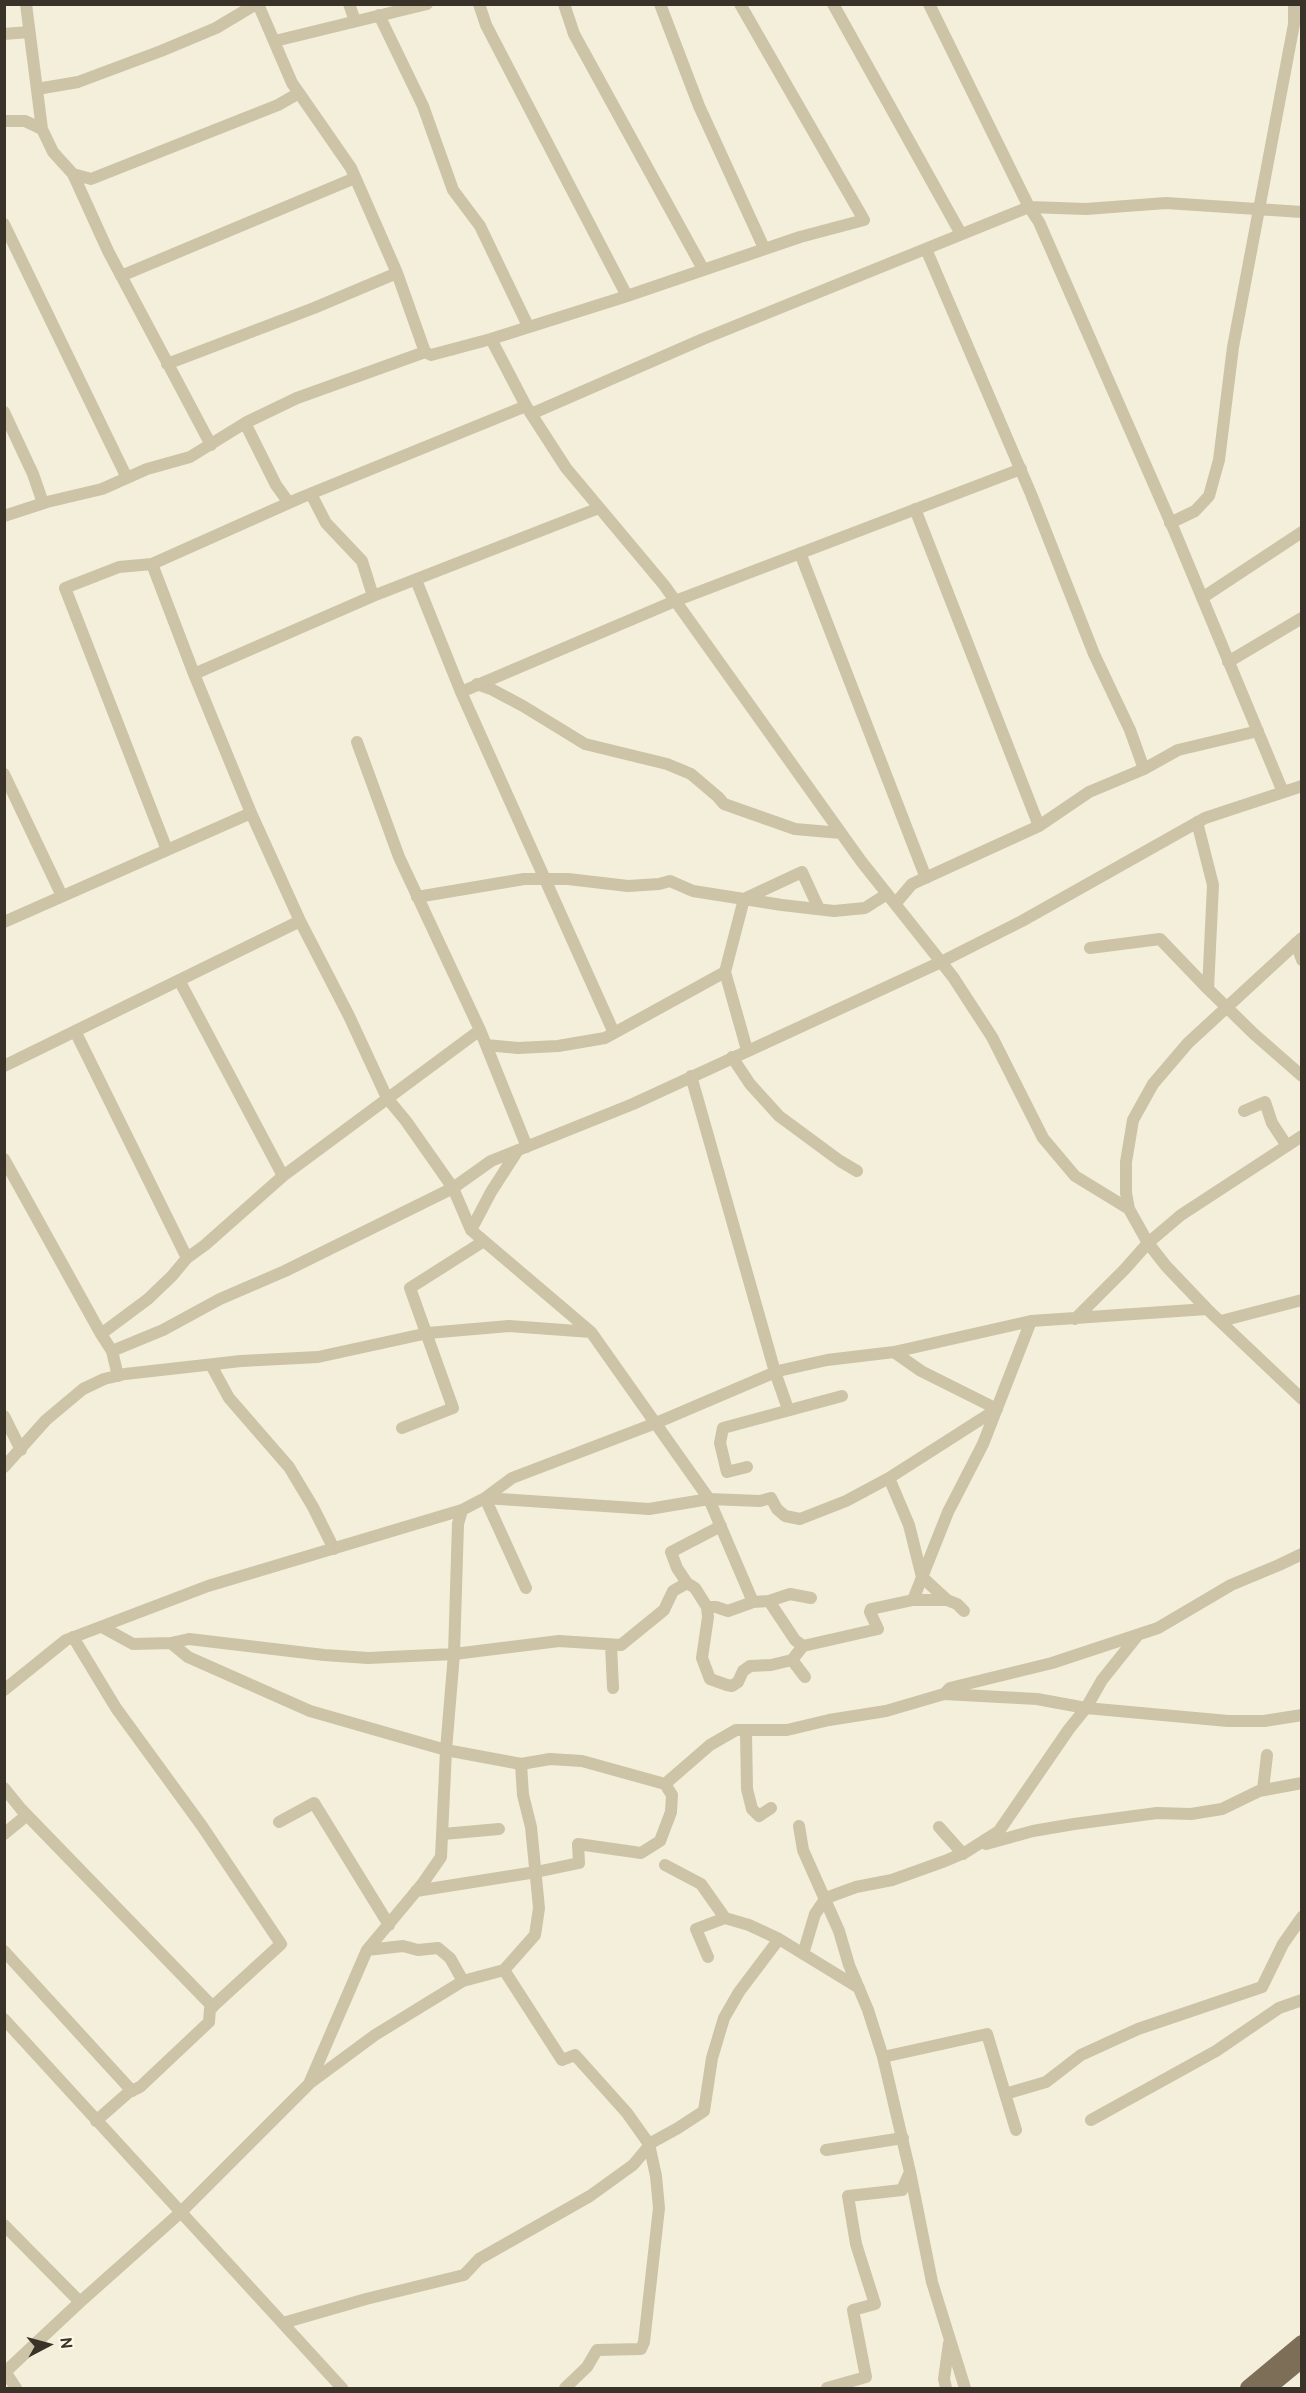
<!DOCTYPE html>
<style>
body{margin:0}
#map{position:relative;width:1306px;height:2393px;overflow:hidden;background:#f4efdb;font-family:Cabin,sans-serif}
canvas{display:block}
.frame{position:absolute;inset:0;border:6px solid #393228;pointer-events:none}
.north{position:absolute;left:18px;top:2315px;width:60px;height:60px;-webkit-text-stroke:4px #fbf8e8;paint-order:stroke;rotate:84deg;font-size:16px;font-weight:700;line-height:24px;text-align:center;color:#393228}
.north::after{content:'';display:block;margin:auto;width:21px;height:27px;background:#393228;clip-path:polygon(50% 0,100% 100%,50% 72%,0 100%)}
</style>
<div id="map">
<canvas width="1306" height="2393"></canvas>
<div class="frame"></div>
<div class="north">N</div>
</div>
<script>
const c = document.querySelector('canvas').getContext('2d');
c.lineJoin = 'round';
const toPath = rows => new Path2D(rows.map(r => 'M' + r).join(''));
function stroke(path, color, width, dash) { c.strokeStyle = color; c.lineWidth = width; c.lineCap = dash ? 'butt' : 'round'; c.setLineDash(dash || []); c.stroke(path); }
const minor = toPath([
 [26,4,42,129],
 [258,4,292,83,299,93],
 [349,4,355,21],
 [479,4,486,25,627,296],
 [564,4,574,34,703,269],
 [660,4,699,106,764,248],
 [833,4,961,234],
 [929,4,1029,207,1039,222,1174,530,1283,792],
 [379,15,423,106,453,190,480,226,528,326],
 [4,34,29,32],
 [275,41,427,4],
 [37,89,78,82,161,51,216,28,256,4],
 [4,121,25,121,42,129,53,152,73,174,91,179,278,105,299,93,351,168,397,273,425,352,431,355,491,339,526,406,566,468,664,585,861,861,953,977,992,1037,1043,1138,1075,1176,1129,1209],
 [73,174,108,251,211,445],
 [4,224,127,478],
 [926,249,1031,494,1094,654,1130,730,1144,769],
 [121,276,355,178],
 [491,339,624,297,800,237,864,220,740,4],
 [167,364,314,308,397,273],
 [4,412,33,474,43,503],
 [531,414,703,339,1029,207,1086,209,1166,203,1302,212],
 [245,423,276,485,289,503],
 [311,494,326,523,362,561,373,596,599,508],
 [915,509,1039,826],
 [4,516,47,502,102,489,147,469,190,457,245,423,297,398,425,352],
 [1170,523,1195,511,1209,496,1219,460,1233,347,1294,24,1294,4],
 [800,553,926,878],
 [152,564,194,674,251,813,300,921],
 [416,580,461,692,614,1033],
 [1202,598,1302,532],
 [1228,662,1302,618],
 [194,674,373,596],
 [477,684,491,689,523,706,585,744,667,764,691,774,718,797,724,804,795,829,841,833],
 [461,692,675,601,1021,469],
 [357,742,399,857,480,1030,527,1147],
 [4,774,62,896],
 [1197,822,1213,885,1208,989,1254,1034,1302,1076],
 [167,850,65,588,119,567,152,564,300,498,526,406],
 [417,897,524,879,568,879,628,886,659,884,670,881,693,891,782,905,834,911,865,908,887,894],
 [895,904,912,884,1039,826,1089,792,1144,769,1178,750,1258,731],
 [4,922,251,813],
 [1302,938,1188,1043,1153,1084,1133,1120,1126,1162,1126,1193,1129,1209,1148,1243,1166,1266,1207,1309,1302,1399],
 [1296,943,1302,960],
 [1090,948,1160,939,1208,989],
 [725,972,747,1050],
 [179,980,283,1176],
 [75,1031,187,1258],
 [486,1045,518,1048,558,1046,605,1038,725,972,744,899,802,872,819,909],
 [732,1057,750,1084,779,1116,840,1161,857,1171],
 [4,1066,300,921,349,1016,387,1098,406,1121,453,1188,471,1230,591,1332,709,1499,753,1602],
 [691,1076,775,1372,788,1409],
 [1244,1111,1265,1102,1272,1123,1287,1146],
 [4,1159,101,1334],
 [471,1230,491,1192,518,1150],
 [1075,1319,1125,1269,1148,1243,1181,1215,1302,1136],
 [1221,1321,1302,1300],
 [112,1351,101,1334,148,1299,172,1276,187,1258,205,1245,283,1176,480,1030],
 [894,1352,921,1371,997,1409],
 [211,1365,229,1398,289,1467,313,1507,334,1549],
 [118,1376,112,1351,163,1330,220,1299,285,1271,453,1188,491,1161,633,1104,941,962,1022,921,1205,818,1302,786],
 [4,1416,21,1450],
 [402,1428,453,1408,410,1288,484,1241],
 [4,1467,46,1420,83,1389,104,1379,125,1374,241,1361,318,1357,428,1333,509,1326,591,1332],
 [747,1467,727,1472,720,1443,723,1428,842,1396],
 [889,1478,909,1525,922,1577,947,1600],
 [721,1526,671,1552,677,1568,687,1583,695,1588,707,1607,708,1617,702,1658,710,1679,727,1685,732,1686,738,1682,743,1671,750,1666,771,1665,792,1660,803,1646,878,1629,870,1612,871,1609,913,1600,947,1600,957,1604,964,1611],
 [526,1588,485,1498,649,1509,709,1499,760,1501,771,1498,777,1509,785,1516,800,1519,846,1501,889,1478,997,1409],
 [913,1600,948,1512,983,1444,1031,1321],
 [769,1601,790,1594,811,1598],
 [707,1607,716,1607,728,1611,753,1602,769,1601,795,1640,803,1646],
 [102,1627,133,1644,171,1643,189,1639,324,1655,368,1658,454,1654,559,1641,621,1645,664,1610,673,1591,687,1583],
 [73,1637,116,1708,202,1826,281,1944,210,2009,209,2022,140,2087,129,2092,96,2121],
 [171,1643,188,1657,310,1711,446,1750,521,1764,550,1759,582,1761,665,1784,672,1795,671,1812,660,1841,641,1853,578,1844,579,1863,536,1872,416,1891],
 [611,1645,613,1688],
 [792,1660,805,1677],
 [4,1690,66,1640,208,1586,462,1510,485,1498,512,1478,656,1423,778,1371,827,1360,894,1352,1031,1321,1207,1309],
 [944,1694,950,1688,1052,1663,1158,1628,1231,1585,1279,1565,1302,1554],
 [746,1731,747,1789,752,1809,759,1816,771,1808],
 [665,1784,710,1745,736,1730,787,1730,829,1720,886,1711,944,1694,1037,1699,1086,1708,1228,1721,1264,1721,1302,1715],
 [4,1788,21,1809,213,2007],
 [1263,1790,1267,1755],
 [279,1822,314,1803,389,1925],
 [799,1826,803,1850,839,1931,849,1965,868,2010,883,2057,910,2172,932,2282,965,2388],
 [939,1827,963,1854],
 [4,1834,27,1815],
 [443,1834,499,1829],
 [986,1844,1033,1831,1074,1824,1157,1813,1191,1814,1222,1809,1259,1791,1302,1783],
 [665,1865,701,1884,725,1918,749,1925,779,1939,859,1988],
 [367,1950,403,1946,418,1950,438,1948,450,1958,463,1981],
 [4,1951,132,2091],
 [803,1954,815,1914,826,1898,856,1887,892,1880,945,1861,966,1852,999,1831,1069,1729,1086,1708,1102,1680,1138,1635],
 [708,1957,696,1929,725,1918],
 [504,1970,562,2060,575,2055,627,2113,649,2144,656,2176,659,2208,644,2342,641,2349,597,2350,587,2367,565,2388],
 [4,2019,342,2388],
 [883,2057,987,2034,1016,2130],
 [310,2083,375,2035,463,1981,504,1970,535,1935,539,1908,531,1827,523,1795,521,1764],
 [1005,2094,1046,2082,1081,2055,1138,2029,1262,1987,1283,1944,1302,1917],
 [1091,2120,1216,2051,1279,2008,1302,2000],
 [649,2144,678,2128,704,2111,712,2058,724,2018,739,1992,779,1939],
 [826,2150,903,2138],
 [4,2225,80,2302],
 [283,2323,366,2299,464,2275,479,2259,590,2196,633,2165,649,2146],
 [4,2370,16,2388],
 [4,2373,80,2302,180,2213,309,2084,367,1950,423,1883,441,1857,446,1750,454,1654,458,1524,462,1510],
 [827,2388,866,2377,853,2310,875,2304,856,2244,848,2196,902,2190,910,2172],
 [946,2388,944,2379,949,2343]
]);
const major = toPath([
 [1248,2388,1302,2343],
 [1268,2388,1302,2360]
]);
stroke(minor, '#cdc3a6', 12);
stroke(major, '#7c6e57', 16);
</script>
